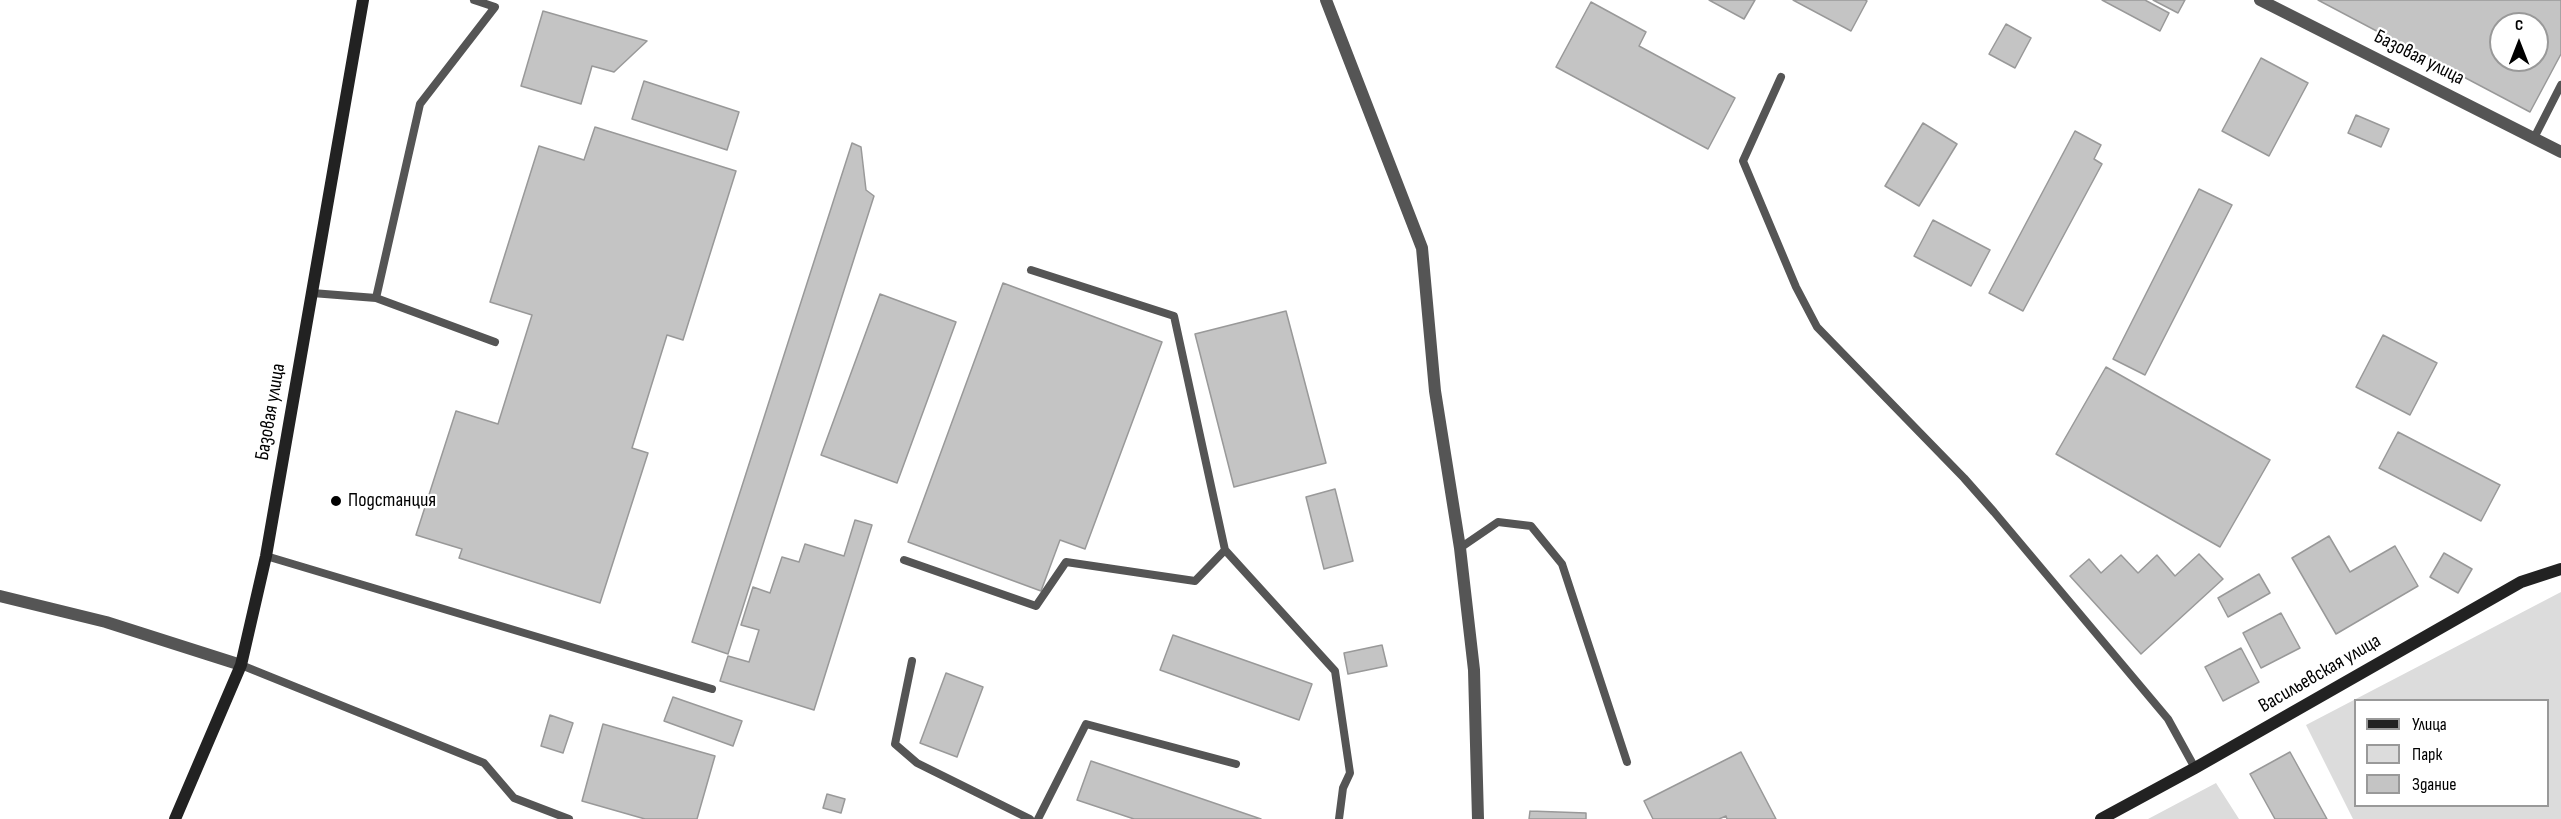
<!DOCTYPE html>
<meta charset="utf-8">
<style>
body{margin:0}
#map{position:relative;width:2561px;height:819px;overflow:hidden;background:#fff;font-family:"Sofia Sans Condensed",sans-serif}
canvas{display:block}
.legend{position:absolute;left:2354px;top:699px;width:195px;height:108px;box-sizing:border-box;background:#fff;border:2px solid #999;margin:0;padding:8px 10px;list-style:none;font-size:18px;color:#000}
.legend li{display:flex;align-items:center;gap:12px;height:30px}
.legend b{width:30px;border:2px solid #999}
.north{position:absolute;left:2489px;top:12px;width:60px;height:60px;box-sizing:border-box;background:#fff;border:2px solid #999;border-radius:50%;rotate:0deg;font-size:16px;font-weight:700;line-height:24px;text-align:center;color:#000}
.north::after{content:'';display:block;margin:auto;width:21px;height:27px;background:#000;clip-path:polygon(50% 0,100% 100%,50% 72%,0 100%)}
</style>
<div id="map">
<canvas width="2561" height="819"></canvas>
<ul class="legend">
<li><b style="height:8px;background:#222"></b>Улица</li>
<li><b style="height:16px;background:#dcdcdc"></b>Парк</li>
<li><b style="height:16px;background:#c4c4c4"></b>Здание</li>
</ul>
<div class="north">С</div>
</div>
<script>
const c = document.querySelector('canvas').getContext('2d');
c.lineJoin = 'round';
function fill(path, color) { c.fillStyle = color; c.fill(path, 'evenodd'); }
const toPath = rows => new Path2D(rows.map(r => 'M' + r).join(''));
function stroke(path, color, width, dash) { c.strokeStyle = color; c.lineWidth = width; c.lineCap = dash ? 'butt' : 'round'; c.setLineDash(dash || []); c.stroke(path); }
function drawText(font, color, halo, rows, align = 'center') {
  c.font = font + ' "Sofia Sans Condensed",sans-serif'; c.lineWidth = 4.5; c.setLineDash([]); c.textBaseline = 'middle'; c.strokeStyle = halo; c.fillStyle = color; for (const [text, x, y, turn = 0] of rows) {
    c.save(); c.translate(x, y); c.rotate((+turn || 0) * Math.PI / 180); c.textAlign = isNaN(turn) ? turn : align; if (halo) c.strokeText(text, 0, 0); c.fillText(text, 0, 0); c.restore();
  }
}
const green = toPath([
 [2561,592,2561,819,2353,819,2306,725],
 [2356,700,2548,700,2548,806,2356,806],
 [2216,783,2239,819,2148,819]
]);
const building = toPath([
 [1709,0,1755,0,1744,19,1709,0],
 [1793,0,1865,0,1867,1,1851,31,1793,0],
 [2102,0,2145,0,2169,13,2160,31,2102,0],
 [2153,0,2185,0,2178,13,2153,0],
 [2318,0,2561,0,2561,54,2530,112,2318,0],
 [2501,24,2537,24,2537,60,2501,60,2501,24],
 [1591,2,1646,32,1639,46,1735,98,1708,149,1556,67,1591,2],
 [543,11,647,41,614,72,592,66,581,104,521,86,543,11],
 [2006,24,2031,38,2015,68,1989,54,2006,24],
 [2261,58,2308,83,2269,156,2222,131,2261,58],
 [644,81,739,112,727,150,632,119,644,81],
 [2356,115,2389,129,2381,147,2348,133,2356,115],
 [1923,123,1957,144,1919,206,1885,186,1923,123],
 [595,127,736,171,683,340,667,335,632,448,648,453,600,603,459,558,462,549,416,535,456,411,498,424,532,315,490,302,539,146,584,160,595,127],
 [2075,131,2101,145,2094,159,2102,164,2023,311,1989,293,2075,131],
 [852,143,861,147,866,190,874,196,728,654,692,642,852,143],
 [2199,189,2232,205,2145,375,2113,359,2199,189],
 [1933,220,1990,250,1971,286,1914,256,1933,220],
 [1003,283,1162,342,1085,549,1060,540,1041,591,908,542,1003,283],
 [880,294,956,322,897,483,821,455,880,294],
 [1286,311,1326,463,1234,487,1195,334,1286,311],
 [2383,335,2437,363,2410,415,2356,387,2383,335],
 [2106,367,2270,460,2220,547,2056,454,2106,367],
 [2398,432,2500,485,2481,521,2379,468,2398,432],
 [1335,489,1353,561,1324,569,1306,497,1335,489],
 [855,520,872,525,814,710,720,681,728,656,749,662,759,630,741,625,753,587,770,593,782,557,799,562,805,544,844,556,855,520],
 [2329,536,2350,572,2395,546,2418,586,2336,634,2292,558,2329,536],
 [2444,553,2472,569,2458,593,2430,577,2444,553],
 [2199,554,2223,579,2141,654,2070,576,2089,559,2101,573,2121,555,2138,573,2157,555,2175,576,2199,554],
 [2259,574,2270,593,2228,617,2218,598,2259,574],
 [2281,613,2300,648,2261,668,2243,633,2281,613],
 [1173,635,1312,684,1299,720,1160,670,1173,635],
 [1382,645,1387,666,1348,674,1344,653,1382,645],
 [2241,648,2259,682,2223,701,2205,667,2241,648],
 [946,673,983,687,957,757,920,743,946,673],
 [673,697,742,721,733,746,664,721,673,697],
 [550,715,573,723,563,753,541,746,550,715],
 [603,724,715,756,697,819,645,819,582,801,603,724],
 [1741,752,1776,819,1727,819,1726,816,1719,819,1653,819,1644,801,1741,752],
 [2290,752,2327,819,2275,819,2250,774,2290,752],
 [1091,761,1261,819,1134,819,1077,800,1091,761],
 [827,794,845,799,841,813,823,808,827,794],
 [1530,811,1586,813,1586,819,1529,819,1530,811]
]);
const lane = toPath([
 [474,0,495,7,420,104,376,298,495,342],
 [1781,77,1743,161,1796,287,1817,327,1964,478,1994,512,2168,719,2195,768],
 [2534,138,2561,85],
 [1031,270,1174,316,1225,550,1335,671,1350,773,1343,788,1339,819],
 [312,293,376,298],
 [1460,548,1498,522,1531,526,1562,564,1627,762],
 [266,556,712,689],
 [904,560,1036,606,1066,562,1195,581,1225,550],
 [912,661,895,744,917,763,1030,819],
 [241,665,484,763,514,798,569,819],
 [1038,819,1086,724,1236,764]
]);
const street = toPath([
 [1326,0,1422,248,1435,391,1460,548,1474,670,1478,819],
 [2260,0,2561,152],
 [0,596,106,622,241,665]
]);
const secondary = toPath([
 [175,819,241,665,266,556,363,0],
 [2101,819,2195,768,2521,582,2561,569]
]);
const markers = [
 [336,501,6,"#000"]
];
const streetNames = [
 ["Базовая улица",2419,58,27],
 ["Базовая улица",271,412,-80],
 ["Васильевская улица",2320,674,-30]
];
const poiNames = [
 ["Подстанция",348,501]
];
fill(green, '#dcdcdc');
fill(building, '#c4c4c4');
stroke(building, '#999', 1.5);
stroke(lane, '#555', 8);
stroke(street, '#555', 12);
stroke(secondary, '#222', 12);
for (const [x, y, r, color] of markers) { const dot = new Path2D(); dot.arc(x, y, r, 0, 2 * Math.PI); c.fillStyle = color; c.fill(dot); stroke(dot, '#fff', 2); }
drawText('20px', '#000', '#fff', streetNames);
drawText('20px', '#000', '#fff', poiNames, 'left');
</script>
